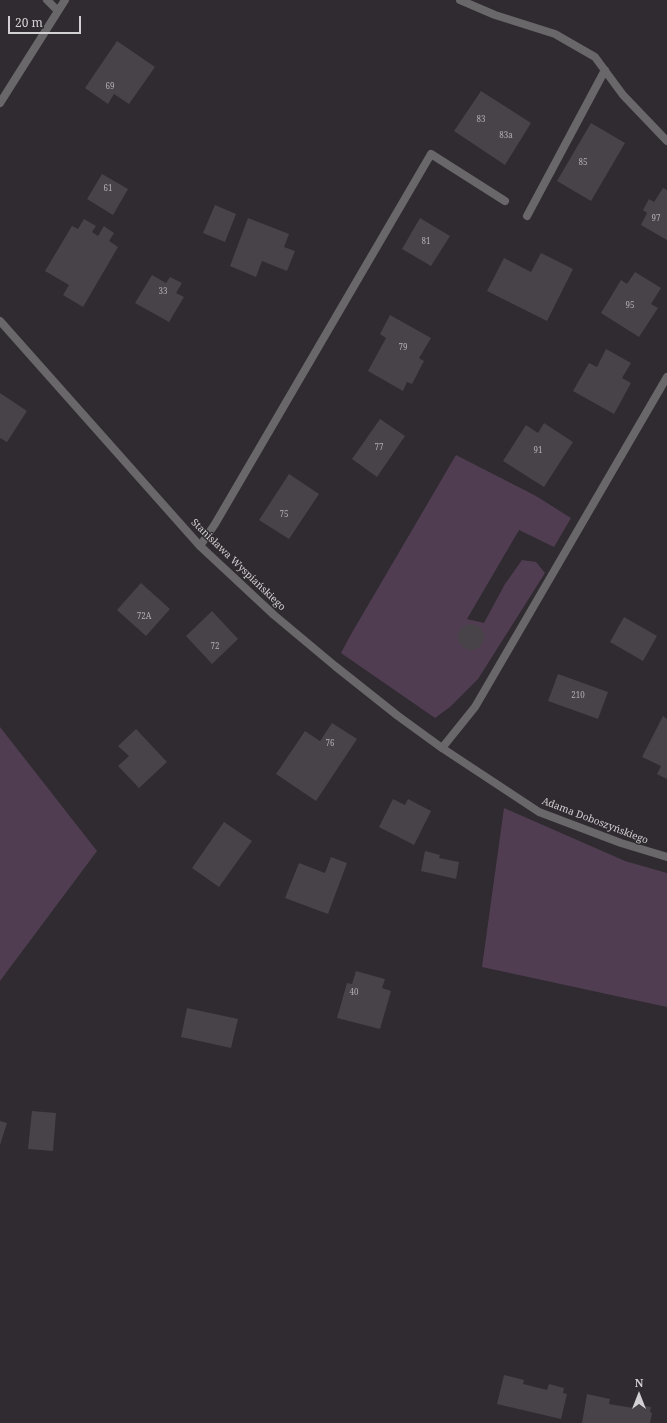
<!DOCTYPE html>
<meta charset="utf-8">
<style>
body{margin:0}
#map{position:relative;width:667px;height:1423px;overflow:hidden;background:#2f2b30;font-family:"Noto Serif",serif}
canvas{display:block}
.north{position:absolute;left:619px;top:1375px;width:40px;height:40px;-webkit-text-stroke:3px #2f2b30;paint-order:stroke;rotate:0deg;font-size:11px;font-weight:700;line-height:16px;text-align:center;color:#d3d0d3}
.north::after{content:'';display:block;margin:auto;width:14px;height:18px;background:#d3d0d3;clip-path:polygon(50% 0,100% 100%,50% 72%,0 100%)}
.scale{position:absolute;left:8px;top:16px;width:73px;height:18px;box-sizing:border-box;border:2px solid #d3d0d3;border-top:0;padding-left:5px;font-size:12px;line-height:14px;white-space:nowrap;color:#d3d0d3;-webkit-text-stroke:3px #2f2b30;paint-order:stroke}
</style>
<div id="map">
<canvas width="667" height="1423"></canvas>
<div class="north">N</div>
<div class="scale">20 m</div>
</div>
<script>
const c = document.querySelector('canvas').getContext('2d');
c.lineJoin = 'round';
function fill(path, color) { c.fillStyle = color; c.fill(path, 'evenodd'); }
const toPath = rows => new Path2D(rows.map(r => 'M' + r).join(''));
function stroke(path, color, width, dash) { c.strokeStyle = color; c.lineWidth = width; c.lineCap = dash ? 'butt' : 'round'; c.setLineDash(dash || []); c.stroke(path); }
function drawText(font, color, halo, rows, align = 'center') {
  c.font = font + ' "Noto Serif",serif'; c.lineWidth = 3; c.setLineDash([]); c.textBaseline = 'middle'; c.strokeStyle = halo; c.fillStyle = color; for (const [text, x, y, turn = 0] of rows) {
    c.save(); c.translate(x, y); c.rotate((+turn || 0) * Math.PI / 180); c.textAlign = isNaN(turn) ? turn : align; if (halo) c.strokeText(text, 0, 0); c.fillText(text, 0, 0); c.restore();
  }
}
const green = toPath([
 [456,455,536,496,571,518,554,547,519,530,467,619,484,623,505,584,522,560,536,562,545,573,478,679,450,707,435,718,341,653,350,636],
 [0,727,97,851,0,981],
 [504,808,625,861,667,873,667,1007,482,967]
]);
const building = toPath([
 [117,41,155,67,129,104,114,94,108,104,85,88],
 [481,91,531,123,505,165,454,131],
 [591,123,625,143,591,201,557,181],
 [102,174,128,189,113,215,87,199],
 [663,188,667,190,667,240,641,225,647,213,643,210,649,199,654,202],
 [215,205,236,214,225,242,203,233],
 [248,218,289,234,284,247,295,251,287,271,262,261,256,277,230,266],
 [420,218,450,236,431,266,402,249],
 [84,219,96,226,92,232,98,236,104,226,114,233,109,241,118,247,83,307,63,295,69,285,45,271,72,226,78,229],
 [541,253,573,269,547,321,487,291,504,258,531,272],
 [635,272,661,288,651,304,658,308,639,337,601,313,621,280,627,284],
 [152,275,166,283,170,277,182,283,176,293,184,297,169,322,135,303],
 [390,315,431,338,419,358,424,361,412,384,407,382,403,391,368,371,386,338,380,334],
 [606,349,631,363,622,378,631,383,614,414,573,391,589,363,597,367],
 [0,393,27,411,7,442,0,438],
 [380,419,405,436,377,477,352,459],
 [544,423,573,442,544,487,503,461,526,425,538,433],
 [289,474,319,494,289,539,259,520],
 [141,583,170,609,146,636,117,610],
 [212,611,238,639,212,664,186,636],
 [624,617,657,636,643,661,610,642],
 '458 637a13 13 0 1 1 26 0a13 13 0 1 1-26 0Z',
 [558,674,608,692,598,719,548,701],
 [663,716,667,719,667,779,657,774,661,766,642,757],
 [332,723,357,739,316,801,276,774,305,731,320,741],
 [136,729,167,762,139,788,118,766,129,756,118,746],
 [393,799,405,805,408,799,431,811,414,845,379,827],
 [224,822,252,841,219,887,192,868],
 [425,851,440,855,439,858,459,862,456,879,421,871],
 [331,857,347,863,328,914,285,898,299,863,325,873],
 [356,971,385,979,382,988,391,991,380,1029,337,1018,347,983,352,984],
 [187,1008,238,1019,231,1048,181,1037],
 [32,1111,56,1113,53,1151,28,1149],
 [0,1121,7,1123,0,1145],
 [504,1375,524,1380,523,1384,547,1390,549,1384,564,1388,563,1393,567,1394,561,1419,497,1404],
 [587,1394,610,1399,609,1404,633,1408,634,1404,651,1407,650,1412,652,1413,650,1423,582,1423]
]);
const service = toPath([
 [47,0,58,11],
 [460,0,495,15,555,34,595,57,623,95,667,141],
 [0,103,65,0],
 [527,216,605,70],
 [200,546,215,524,431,154,505,201]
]);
const minor = toPath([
 [442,748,475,707,667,377]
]);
const tertiary = toPath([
 [0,321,200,546,274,615,335,666,398,716,442,748,539,812,621,843,667,857]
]);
const numberNames = [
 ["69",110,87],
 ["83",481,120],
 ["83a",506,136],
 ["85",583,163],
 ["61",108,189],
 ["97",656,219],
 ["81",426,242],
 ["33",163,292],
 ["95",630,306],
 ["79",403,348],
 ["77",379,448],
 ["91",538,451],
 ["75",284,515],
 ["72A",144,617],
 ["72",215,647],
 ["210",578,696],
 ["76",330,744],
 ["40",354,993]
];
const streetNames = [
 ["Stanisława Wyspiańskiego",238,565,44],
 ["Adama Doboszyńskiego",595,821,21]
];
fill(green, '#513d52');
fill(building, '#484348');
stroke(service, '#696769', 8);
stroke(minor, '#696769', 8);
stroke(tertiary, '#696769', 8);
drawText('8px', '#b0adb0', null, numberNames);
drawText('10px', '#d3d0d3', '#2f2b30', streetNames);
</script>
